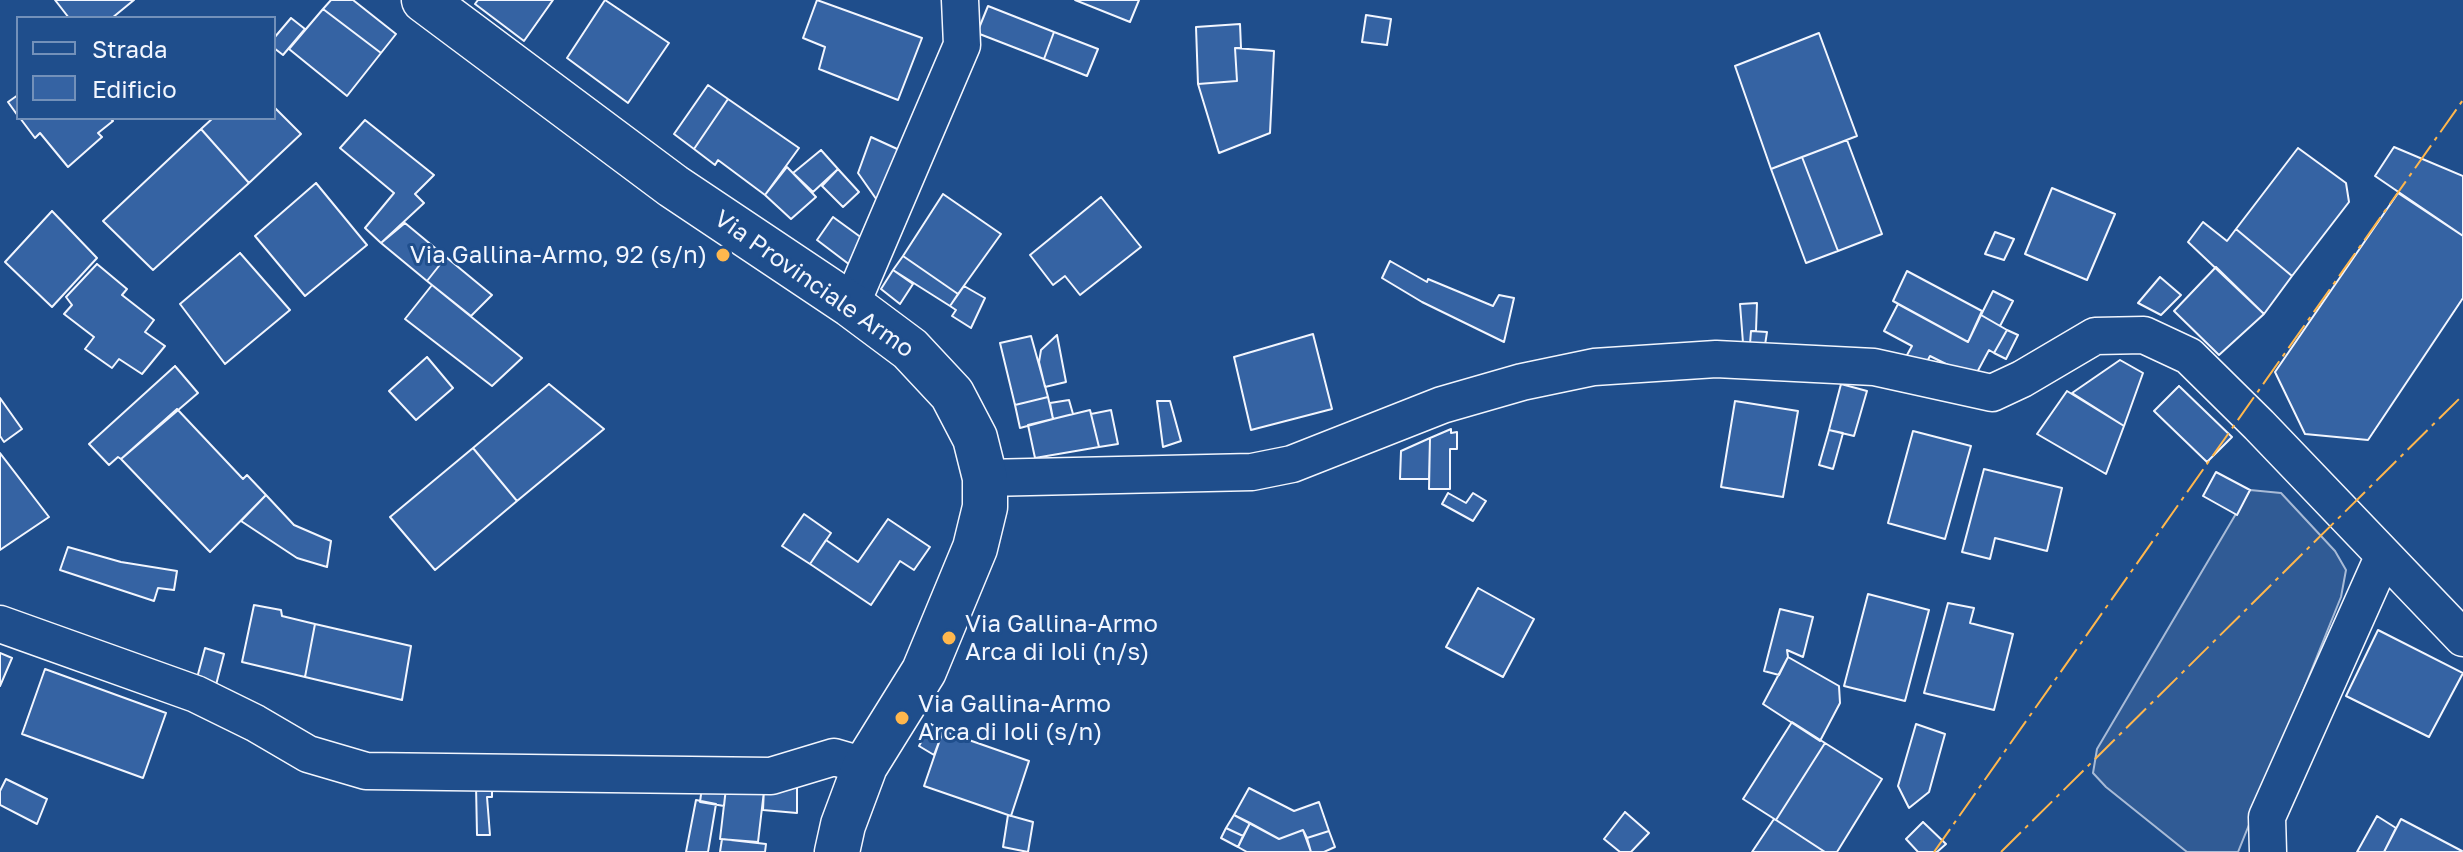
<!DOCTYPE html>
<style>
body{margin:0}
#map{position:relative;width:2463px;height:852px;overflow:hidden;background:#1f4e8c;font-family:"Golos Text",sans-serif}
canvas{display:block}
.legend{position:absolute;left:16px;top:16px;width:260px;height:104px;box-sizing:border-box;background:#1f4e8c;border:2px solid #7391ba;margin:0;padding:10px 14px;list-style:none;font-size:24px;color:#f2f6ff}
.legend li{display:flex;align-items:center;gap:16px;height:40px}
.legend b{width:40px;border:2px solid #7391ba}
</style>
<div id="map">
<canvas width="2463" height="852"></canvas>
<ul class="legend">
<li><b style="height:10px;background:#1f4e8c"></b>Strada</li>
<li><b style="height:22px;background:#3563a3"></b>Edificio</li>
</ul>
</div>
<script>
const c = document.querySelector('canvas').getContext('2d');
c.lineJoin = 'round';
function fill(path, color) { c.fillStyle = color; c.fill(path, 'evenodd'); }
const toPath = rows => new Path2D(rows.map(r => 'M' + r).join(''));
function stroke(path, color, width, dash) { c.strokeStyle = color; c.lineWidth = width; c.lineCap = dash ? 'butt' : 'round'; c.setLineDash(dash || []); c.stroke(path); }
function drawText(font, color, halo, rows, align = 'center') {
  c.font = font + ' "Golos Text",sans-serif'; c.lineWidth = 6; c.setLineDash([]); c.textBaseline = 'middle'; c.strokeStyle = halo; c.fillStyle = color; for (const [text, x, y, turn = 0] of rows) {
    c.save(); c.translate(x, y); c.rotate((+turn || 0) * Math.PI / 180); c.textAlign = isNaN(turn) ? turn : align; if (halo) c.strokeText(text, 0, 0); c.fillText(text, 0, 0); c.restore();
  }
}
const parking = toPath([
 [2250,490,2281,493,2335,551,2346,570,2341,597,2238,852,2187,852,2106,787,2093,773,2097,749,2250,490]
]);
const building = toPath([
 [55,0,134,0,112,18,69,18,55,0],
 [331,0,353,0,396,34,381,53,323,9,331,0],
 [478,0,553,0,524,41,475,4,478,0],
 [605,0,669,43,628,103,567,58,605,0],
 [817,0,922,38,898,100,819,69,825,47,803,38,817,0],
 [1075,0,1139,0,1130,22,1075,0],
 [988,6,1054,32,1044,59,977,33,988,6],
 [323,9,381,53,347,96,289,49,323,9],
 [1366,15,1391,19,1387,45,1362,42,1366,15],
 [291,18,305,29,283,55,274,48,274,38,291,18],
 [1240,24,1241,48,1235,48,1237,81,1198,84,1196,27,1240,24],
 [1054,32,1098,49,1087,76,1044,59,1054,32],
 [1819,33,1857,136,1771,169,1735,66,1819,33],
 [1235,48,1274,51,1270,133,1219,153,1198,84,1237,81,1235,48],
 [708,85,728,99,694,149,674,134,708,85],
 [18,95,18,116,8,102,18,95],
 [728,99,799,148,765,195,718,160,715,165,694,149,728,99],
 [274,107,301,134,249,183,201,129,213,118,274,118,274,107],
 [20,118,110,118,113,121,98,133,102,137,68,167,40,133,35,138,20,118],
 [365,120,434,175,415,194,424,203,381,243,365,228,394,193,340,148,365,120],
 [201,129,249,183,153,270,103,221,201,129],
 [871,137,906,153,886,213,858,173,871,137],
 [1847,140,1882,234,1838,251,1802,157,1847,140],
 [2394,147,2463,176,2463,236,2375,176,2394,147],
 [2298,148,2346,183,2349,202,2292,276,2236,229,2298,148],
 [821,150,838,169,813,192,793,173,821,150],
 [1802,157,1838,251,1806,263,1771,169,1802,157],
 [787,167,816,197,791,219,765,195,787,167],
 [838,169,859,192,843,207,822,186,838,169],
 [316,183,367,245,305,296,255,236,316,183],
 [2052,188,2115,214,2087,280,2025,254,2052,188],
 [2398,193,2463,236,2463,298,2368,440,2305,434,2275,372,2398,193],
 [943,194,1001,234,958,294,903,256,943,194],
 [1101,197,1141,247,1080,295,1065,276,1053,285,1030,255,1101,197],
 [52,211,97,258,52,307,5,262,52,211],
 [833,217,866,241,850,265,817,240,833,217],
 [2203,222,2227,241,2236,229,2292,276,2264,314,2188,242,2203,222],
 [405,223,446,257,427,281,381,243,405,223],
 [1995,232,2014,239,2004,260,1985,254,1995,232],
 [240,253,290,310,225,364,180,304,240,253],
 [903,256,958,294,950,306,893,270,903,256],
 [446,257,492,295,471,316,427,281,446,257],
 [1390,261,1427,282,1428,279,1493,306,1499,295,1514,298,1504,342,1422,302,1382,278,1390,261],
 [97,264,127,289,122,295,154,320,145,332,165,346,142,374,119,359,112,368,85,349,94,337,64,314,72,305,66,297,97,264],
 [2216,267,2264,314,2219,355,2174,311,2216,267],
 [893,270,913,284,900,304,881,289,893,270],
 [1907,271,1982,311,1968,342,1893,301,1907,271],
 [2160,277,2181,295,2161,315,2138,303,2160,277],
 [432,285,522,358,492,386,405,319,432,285],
 [964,286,985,298,971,328,952,316,956,310,950,306,964,286],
 [1993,291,2013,301,2000,326,1981,315,1993,291],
 [1757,303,1756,331,1751,331,1750,344,1743,343,1740,304,1757,303],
 [1898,304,1968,342,1981,315,2007,330,1994,353,1989,350,1974,378,1930,356,1921,373,1902,364,1912,346,1884,331,1898,304],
 [2007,330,2018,335,2006,359,1994,353,2007,330],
 [1751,331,1767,332,1765,345,1750,344,1751,331],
 [1313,334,1332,409,1251,430,1234,357,1313,334],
 [1057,335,1066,382,1045,387,1039,362,1041,350,1057,335],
 [1031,336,1048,397,1015,405,1000,343,1031,336],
 [427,357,453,388,416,420,389,391,427,357],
 [2120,360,2143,373,2124,426,2072,393,2120,360],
 [175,366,198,393,121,459,118,457,109,465,89,444,175,366],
 [549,384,604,429,517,501,473,448,549,384],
 [1841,384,1867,391,1854,436,1829,430,1841,384],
 [2179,386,2232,437,2207,462,2154,411,2179,386],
 [2067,391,2124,426,2106,474,2037,434,2067,391],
 [1048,397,1053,419,1020,428,1015,405,1048,397],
 [0,398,22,429,4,442,0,436,0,398],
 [1069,400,1073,414,1053,419,1050,403,1069,400],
 [1157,401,1170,401,1181,441,1163,447,1157,401],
 [1735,401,1798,411,1783,497,1721,487,1735,401],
 [177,409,243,479,247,475,266,495,210,552,121,459,177,409],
 [1090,410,1099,447,1035,458,1028,425,1090,410],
 [1111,410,1118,444,1099,447,1091,414,1111,410],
 [1451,429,1451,433,1457,432,1457,449,1450,449,1450,489,1429,489,1430,438,1451,429],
 [1829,430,1843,433,1833,469,1819,465,1829,430],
 [1913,431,1971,446,1945,539,1888,523,1913,431],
 [1430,438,1429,479,1400,479,1401,451,1430,438],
 [473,448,517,501,435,570,390,517,473,448],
 [0,453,49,517,0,550,0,453],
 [1984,469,2062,488,2047,551,1995,538,1990,559,1962,552,1984,469],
 [2216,472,2250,490,2237,515,2203,496,2216,472],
 [1448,493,1466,503,1473,493,1486,501,1473,521,1442,504,1448,493],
 [266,495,294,525,331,541,327,567,297,558,241,521,266,495],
 [804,514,831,533,810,564,782,546,804,514],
 [888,519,930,547,914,570,900,561,871,605,810,564,826,540,858,562,888,519],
 [68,547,121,562,177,571,174,590,158,588,154,601,60,570,68,547],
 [1478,588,1534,619,1503,677,1446,647,1478,588],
 [1868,594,1929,610,1905,701,1844,686,1868,594],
 [1948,603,1974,608,1970,623,2013,634,1994,710,1924,693,1948,603],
 [254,605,281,610,282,616,315,624,305,677,242,662,254,605],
 [1780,609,1813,617,1803,657,1787,650,1788,657,1779,675,1764,671,1780,609],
 [315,624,411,646,402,700,305,677,315,624],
 [2378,630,2463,673,2429,737,2346,696,2378,630],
 [205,648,224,654,216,685,197,678,205,648],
 [0,653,12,658,0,686,0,653],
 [1788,657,1839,686,1840,703,1820,741,1763,704,1788,657],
 [45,669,166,713,143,778,22,734,45,669],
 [1792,722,1825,743,1776,820,1743,799,1792,722],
 [931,724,943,731,934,755,919,746,931,724],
 [1916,724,1945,734,1929,792,1909,808,1898,786,1916,724],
 [943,731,1029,761,1011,816,924,786,943,731],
 [1825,743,1882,779,1837,852,1825,852,1776,820,1825,743],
 [6,779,47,799,37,824,0,805,0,791,6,779],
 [492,784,492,797,487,797,490,835,477,835,476,785,492,784],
 [702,787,726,788,724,806,700,802,702,787],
 [726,788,764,791,758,842,720,839,726,788],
 [764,788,797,788,797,813,763,810,764,788],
 [1249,788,1294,811,1319,802,1329,831,1307,838,1303,830,1279,839,1234,815,1249,788],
 [696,800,716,804,708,852,686,852,696,800],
 [1625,812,1649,833,1631,852,1620,852,1604,839,1625,812],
 [1008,815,1033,822,1028,852,1003,847,1008,815],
 [1234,815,1250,823,1243,836,1226,828,1234,815],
 [2377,816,2396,828,2384,852,2357,852,2377,816],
 [1774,819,1776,820,1825,852,1752,852,1774,819],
 [2401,819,2462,851,2461,852,2384,852,2401,819],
 [1923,822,1946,844,1937,852,1918,852,1906,839,1923,822],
 [1250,823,1279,839,1303,830,1311,852,1247,852,1238,847,1250,823],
 [1226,828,1243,836,1238,847,1221,838,1226,828],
 [1329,831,1335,847,1324,852,1311,852,1307,838,1329,831],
 [722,839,766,844,765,852,720,852,722,839]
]);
const street = toPath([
 [851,305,962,45,960,0],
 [985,478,1252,472,1292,464,1442,405,1522,382,1594,367,1716,359,1874,367,1992,393,2022,379,2095,336,2144,335,2189,356,2259,425,2463,638],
 [0,624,196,694,255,723,308,754,366,771,771,776,834,757,865,766],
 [2268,852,2267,817,2383,557]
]);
const secondary = toPath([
 [424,0,673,186,851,305,910,349,952,394,975,438,985,478,985,507,975,548,924,671,865,766,843,825,837,852]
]);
const power = toPath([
 [1934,852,2463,100],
 [2001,852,2463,395]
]);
const markers = [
 [723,255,8,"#ffb74d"],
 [949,638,8,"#ffb74d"],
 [902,718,8,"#ffb74d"]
];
const poiNames = [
 ["Via Gallina-Armo, 92 (s/n)",707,255,"right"],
 ["Via Gallina-Armo",965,624],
 ["Arca di Ioli (n/s)",965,652],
 ["Via Gallina-Armo",918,704],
 ["Arca di Ioli (s/n)",918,732]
];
const streetNames = [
 ["Via Provinciale Armo",814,284,35]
];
fill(parking, '#305b95');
stroke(parking, '#a8bbd7', 2);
fill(building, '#3563a3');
stroke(building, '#f2f6ff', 2);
stroke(street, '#f2f6ff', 39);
stroke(secondary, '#f2f6ff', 47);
stroke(street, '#1f4e8c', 36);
stroke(secondary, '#1f4e8c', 44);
stroke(power, '#ffb74d', 2, [28, 6, 4, 6]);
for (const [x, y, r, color] of markers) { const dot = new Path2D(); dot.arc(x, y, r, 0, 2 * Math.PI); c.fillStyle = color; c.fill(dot); stroke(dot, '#1f4e8c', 3); }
drawText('24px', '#f2f6ff', '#1f4e8c', poiNames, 'left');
drawText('24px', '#f2f6ff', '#1f4e8c', streetNames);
</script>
